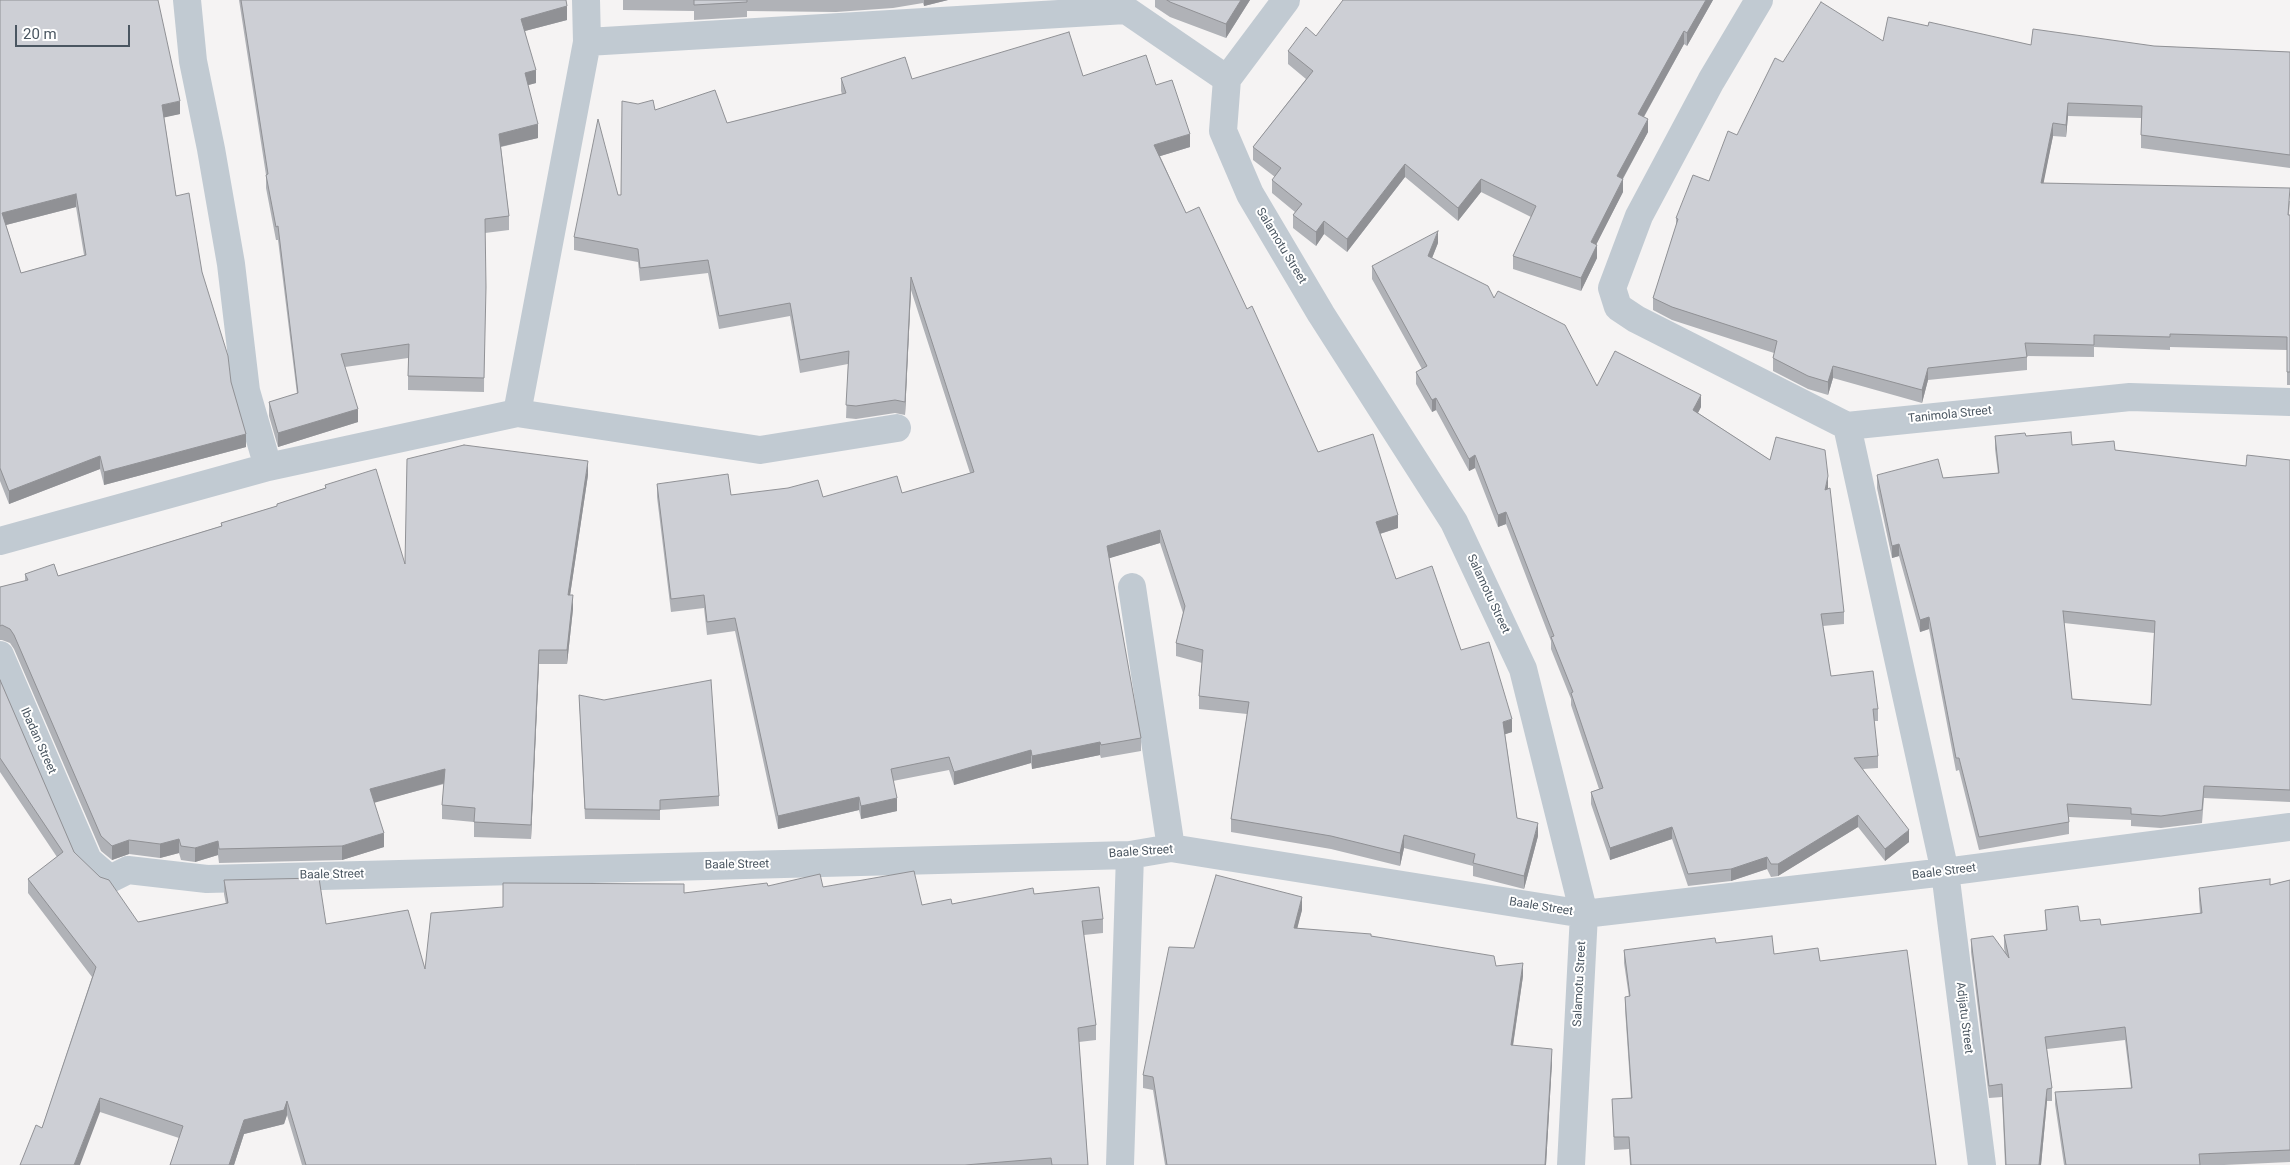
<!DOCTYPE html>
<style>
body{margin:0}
#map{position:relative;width:2290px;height:1165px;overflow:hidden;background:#f5f3f3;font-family:Roboto,sans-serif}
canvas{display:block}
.scale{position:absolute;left:15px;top:25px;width:115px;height:22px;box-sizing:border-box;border:2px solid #4a5661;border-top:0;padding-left:6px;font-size:15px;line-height:18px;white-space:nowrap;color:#4a5661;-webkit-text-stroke:4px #fff;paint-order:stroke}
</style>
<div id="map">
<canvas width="2290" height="1165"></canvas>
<div class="scale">20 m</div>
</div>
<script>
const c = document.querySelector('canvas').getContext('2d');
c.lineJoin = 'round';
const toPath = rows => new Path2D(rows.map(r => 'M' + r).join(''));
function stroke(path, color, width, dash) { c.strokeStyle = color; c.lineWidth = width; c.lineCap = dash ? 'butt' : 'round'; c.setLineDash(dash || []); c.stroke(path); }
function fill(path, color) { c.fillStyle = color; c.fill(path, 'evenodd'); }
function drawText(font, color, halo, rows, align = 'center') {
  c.font = font + ' Roboto,sans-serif'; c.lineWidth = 4; c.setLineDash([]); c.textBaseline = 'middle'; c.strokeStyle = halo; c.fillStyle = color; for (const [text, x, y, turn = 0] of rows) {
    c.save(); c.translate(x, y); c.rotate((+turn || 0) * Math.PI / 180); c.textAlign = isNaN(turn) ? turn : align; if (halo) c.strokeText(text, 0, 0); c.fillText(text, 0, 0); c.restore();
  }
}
const street = toPath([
 [187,0,193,61,211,149,231,264,246,391,268,467],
 [1759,0,1711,81,1639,216,1612,288,1618,307,1636,319,1847,426,2130,397,2290,402],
 [587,42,1126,10,1227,79],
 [1227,79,1223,131,1250,194,1321,314,1454,522,1523,669,1584,914,1571,1165],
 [1227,79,1286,0],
 [517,413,587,42,586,0],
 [1847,426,1945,872,1982,1165],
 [0,541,268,467,517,413,760,450,897,428],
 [1132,587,1171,848],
 [0,655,88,860,110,879,128,870,207,879,1130,855,1171,848,1584,914,1945,872,2290,827],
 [1120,1165,1130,855]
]);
const wall = toPath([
 [0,0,180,114,164,117,176,196,202,272,231,382,246,447,104,485,100,469,9,504,0,481],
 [76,207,84,255,21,273,6,225],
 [239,0,566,0,567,20,525,31,536,83,528,85,538,138,501,147,509,216,509,230,485,233,484,392,408,390,408,358,345,367,358,422,278,447,269,416,269,402,297,394,278,240,276,240,266,188,266,175],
 [623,0,948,0,924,6,923,3,893,8,836,12,747,11,747,17,694,20,694,11,623,10],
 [1155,0,1250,0,1226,38,1170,17,1155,7],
 [1713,0,1687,46,1684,44,1644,117,1648,132,1623,179,1623,192,1596,244,1597,258,1581,291,1513,269,1513,256,1531,217,1481,192,1458,221,1405,177,1347,252,1324,234,1316,246,1293,228,1293,215,1295,212,1272,193,1272,180,1275,177,1253,160,1253,147,1306,79,1288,64,1288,51,1316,36],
 [1928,26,2031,45,2154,46,2290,52,2290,168,2141,148,2141,118,2068,116,2066,137,2053,136,2043,183,2290,201,2289,215,2290,215,2290,385,2287,385,2287,350,2170,347,2170,350,2094,347,2094,357,2027,356,2027,370,1928,380,1922,403,1833,378,1828,395,1808,389,1773,371,1773,358,1774,353,1672,320,1653,310,1653,298,1676,226,1676,218,1709,181,1783,62,1883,41],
 [1083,76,1156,85,1190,147,1160,156,1186,213,1247,309,1318,452,1398,528,1380,534,1396,579,1461,650,1512,732,1505,734,1517,818,1538,836,1524,889,1473,876,1473,866,1404,848,1400,866,1331,849,1231,832,1231,819,1247,714,1199,709,1199,696,1202,663,1176,656,1176,643,1183,613,1160,543,1109,558,1141,738,1141,751,1101,758,1100,755,1032,769,1031,763,954,785,949,770,893,781,897,811,861,819,859,810,778,829,735,631,707,635,704,608,671,612,657,497,657,484,731,495,823,497,902,493,970,473,911,290,905,415,895,413,856,419,846,418,848,364,800,373,790,316,719,329,708,273,640,281,638,262,574,250,574,237,618,195,621,195,655,110,727,123,842,94,841,91,841,78,912,79],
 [1438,243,1432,258,1494,298,1597,386,1701,407,1698,413,1770,460,1828,489,1844,612,1844,624,1823,626,1831,676,1878,709,1878,721,1874,721,1878,756,1878,768,1863,769,1909,842,1885,861,1858,827,1778,876,1771,877,1767,869,1731,881,1688,886,1672,839,1610,860,1591,804,1591,792,1599,789,1571,705,1571,699,1551,649,1551,641,1506,524,1498,527,1475,468,1469,471,1436,410,1432,412,1416,384,1416,372,1422,369,1372,279,1372,266],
 [1995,436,2026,436,2072,445,2246,466,2290,460,2290,802,2204,798,2202,823,2161,828,2131,826,2131,820,2069,817,2069,834,1979,850,1959,770,1956,771,1929,629,1920,632,1899,556,1892,558,1877,488,1877,475,1943,478,1998,473,1995,449],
 [2064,623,2154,633,2151,705,2072,699],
 [588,475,570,595,573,609,567,664,539,664,531,839,474,837,474,822,442,819,442,805,444,784,374,802,384,847,342,860,219,863,218,855,195,862,181,860,179,853,160,858,129,854,112,860,101,851,14,649,10,643,2,640,0,640,0,587,25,581,25,574,58,576,221,526,221,523,277,506,277,504,325,488,325,485,405,564],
 [0,680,74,852,138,922,226,904,224,894,224,880,326,924,425,969,684,893,768,886,823,887,922,905,952,904,1034,894,1103,919,1103,933,1084,935,1096,1025,1096,1040,1079,1042,1088,1165,302,1165,287,1115,284,1124,244,1134,234,1165,170,1165,179,1138,100,1112,42,1128,92,977,28,893,28,879,57,857,0,772],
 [579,695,719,796,719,806,660,810,660,820,585,819],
 [2290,880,2290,1162,2224,1165,2064,1165,2055,1104,2055,1092,2131,1088,2125,1040,2047,1049,2052,1088,2052,1101,2047,1101,2041,1165,2005,1165,2002,1097,1989,1098,1971,952,1971,939,2005,952,2004,948,2004,935,2046,930,2045,910,2080,921,2101,925,2200,913,2199,900,2199,888,2270,885],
 [1302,910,1297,928,1371,936,1496,966,1523,976,1513,1046,1552,1062,1546,1165,1165,1165,1153,1090,1143,1088,1143,1075,1194,948],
 [1716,943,1774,954,1820,961,1936,1165,1630,1165,1629,1149,1614,1150,1612,1099,1631,1098,1625,1009,1625,997,1629,997,1624,963,1624,950]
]);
const shadedWall = toPath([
 [924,0,948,0,924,6],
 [1241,0,1250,0,1226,38,1226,24],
 [1706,0,1713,0,1687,46,1687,33],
 [567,6,567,20,521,32,521,19],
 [1684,31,1684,44,1638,127,1638,114],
 [536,70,536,83,525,86,525,73],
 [180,101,180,114,162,118,162,105],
 [2068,103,2068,116,2066,137,2066,125],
 [1648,119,1648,132,1617,189,1617,176],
 [2053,123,2053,136,2041,196,2041,183],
 [538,124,538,138,499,147,499,134],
 [1190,134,1190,147,1154,158,1154,145],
 [1405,164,1405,177,1347,252,1347,239],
 [1481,179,1481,192,1458,221,1458,208],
 [1623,179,1623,192,1591,255,1591,242],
 [76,194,76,207,2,226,2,213],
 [1324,221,1324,234,1316,246,1316,232],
 [1438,231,1438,243,1428,268,1428,256],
 [1597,245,1597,258,1581,291,1581,278],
 [911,277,911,290,905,415,905,402],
 [1833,366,1833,378,1828,395,1828,382],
 [1928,368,1928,380,1922,403,1922,390],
 [1701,395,1701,407,1693,422,1693,410],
 [1436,398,1436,410,1432,412,1432,400],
 [358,409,358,422,278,447,278,433],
 [246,434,246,447,104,485,104,472],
 [1475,455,1475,468,1469,471,1469,459],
 [100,456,100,469,9,504,9,491],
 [588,461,588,475,568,609,568,595],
 [1828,476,1828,488,1825,502,1825,490],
 [1506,512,1506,524,1498,527,1498,515],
 [1398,515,1398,528,1376,535,1376,522],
 [1160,530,1160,543,1107,559,1107,546],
 [1899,544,1899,556,1892,558,1892,546],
 [573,595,573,609,567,664,567,650],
 [1929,617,1929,629,1920,632,1920,620],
 [539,650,539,664,531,839,531,825],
 [1512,719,1512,732,1503,735,1503,722],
 [1100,742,1100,755,1032,769,1032,756],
 [1031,750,1031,763,954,785,954,772],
 [445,769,445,783,370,804,370,789],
 [859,797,859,810,778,829,778,816],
 [897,798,897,811,861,819,861,806],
 [1858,815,1858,827,1778,876,1778,864],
 [1538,823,1538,836,1524,889,1524,876],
 [1672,827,1672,839,1610,860,1610,848],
 [1909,830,1909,842,1885,861,1885,849],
 [384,833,384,847,342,860,342,846],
 [1404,835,1404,848,1400,866,1400,853],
 [179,839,179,853,160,858,160,844],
 [129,840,129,854,112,860,112,846],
 [218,841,218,855,195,862,195,848],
 [1767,857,1767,869,1731,881,1731,869],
 [1302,897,1302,910,1294,941,1294,928],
 [1523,963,1523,976,1511,1058,1511,1045],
 [1552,1049,1552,1062,1546,1165,1545,1165],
 [2047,1089,2047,1101,2041,1165,2039,1165],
 [100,1098,100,1112,80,1165,74,1165],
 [287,1101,287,1115,284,1124,244,1134,234,1165,229,1165,244,1120]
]);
const building = toPath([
 [0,0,158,0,180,101,162,105,176,196,189,193,202,272,228,356,231,382,246,434,104,472,100,456,9,491,0,468,0,0],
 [76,194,86,255,21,273,2,213,76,194],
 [241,0,566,0,567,6,521,19,536,70,525,73,538,124,499,134,509,216,485,219,486,287,484,378,408,376,409,344,341,354,358,409,278,433,269,402,298,393,278,226,276,227,266,175,268,174,241,0],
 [694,0,747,0,747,2,694,5,694,0],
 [1167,0,1241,0,1226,24,1170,2,1167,0],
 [1343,0,1706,0,1687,33,1684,31,1638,114,1648,119,1617,176,1623,179,1591,242,1597,245,1581,278,1513,256,1536,206,1481,179,1458,208,1405,164,1347,239,1324,221,1316,232,1293,215,1302,204,1272,180,1281,168,1253,147,1313,71,1288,51,1306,27,1316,36,1343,0],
 [1821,2,1883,41,1888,17,1928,26,1929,22,2031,45,2033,29,2154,46,2290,52,2290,155,2141,135,2142,106,2068,103,2066,125,2053,123,2041,183,2290,188,2288,215,2290,215,2290,372,2287,372,2287,337,2170,334,2170,337,2094,335,2094,345,2025,343,2027,357,1928,368,1922,390,1833,366,1828,382,1808,376,1773,358,1777,341,1672,307,1653,298,1678,219,1676,218,1693,175,1709,181,1728,131,1737,135,1775,58,1783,62,1821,2],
 [1069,32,1083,76,1146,55,1156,85,1172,80,1190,134,1154,145,1186,213,1199,207,1247,309,1252,306,1318,452,1373,434,1398,515,1376,522,1396,579,1432,566,1461,650,1489,642,1512,719,1503,722,1517,818,1538,823,1524,876,1473,863,1475,854,1404,835,1400,853,1331,836,1231,819,1249,702,1199,696,1203,650,1176,643,1185,606,1160,530,1107,546,1141,738,1101,745,1100,742,1032,756,1031,750,954,772,949,757,891,769,897,798,861,806,859,797,778,816,735,618,707,622,704,595,671,599,657,484,728,474,731,495,788,488,818,480,823,497,897,476,902,493,974,472,911,277,905,402,895,400,856,406,846,405,849,351,800,360,790,303,719,316,708,260,640,268,638,249,574,237,598,119,618,195,621,195,622,101,638,104,653,100,655,110,715,90,727,123,846,93,841,78,905,57,912,79,1069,32],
 [1438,231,1428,256,1488,286,1494,298,1498,291,1565,325,1597,386,1615,351,1701,395,1693,410,1770,460,1776,437,1825,450,1828,476,1825,490,1830,488,1844,612,1821,614,1831,676,1873,671,1878,709,1873,709,1878,756,1854,758,1909,830,1885,849,1858,815,1778,864,1771,864,1767,857,1731,869,1688,874,1672,827,1610,848,1591,792,1603,788,1571,693,1573,692,1551,637,1554,636,1506,512,1498,515,1475,455,1469,459,1436,398,1432,400,1416,372,1427,366,1372,266,1438,231],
 [2071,432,2072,445,2114,441,2115,450,2246,466,2247,455,2290,460,2290,790,2204,786,2202,810,2161,816,2131,814,2131,808,2067,804,2069,822,1979,837,1959,758,1956,758,1929,617,1920,620,1899,544,1892,546,1877,475,1938,459,1943,478,1999,473,1995,436,2025,433,2026,436,2071,432],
 [2063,611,2155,621,2151,705,2072,699,2063,611],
 [464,445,588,461,568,595,573,595,567,650,539,650,531,825,474,822,475,808,442,805,445,769,370,789,384,833,342,846,219,849,218,841,195,848,181,846,179,839,160,844,129,840,112,846,101,836,14,635,10,629,2,625,0,626,0,587,28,580,25,574,54,564,58,576,222,526,221,523,277,506,277,504,326,488,325,485,376,469,405,564,407,459,464,445],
 [0,680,74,852,100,877,109,880,138,922,228,903,224,880,319,878,326,924,408,910,425,969,431,913,503,907,503,883,684,884,684,893,767,883,768,886,820,874,823,887,914,871,922,905,951,899,952,904,1033,888,1034,894,1099,887,1103,919,1082,921,1096,1025,1078,1028,1088,1165,1052,1165,1051,1158,965,1165,306,1165,287,1101,284,1110,244,1120,229,1165,170,1165,183,1126,100,1098,74,1165,20,1165,36,1125,42,1128,96,967,28,879,63,852,0,758,0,680],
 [711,680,719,796,660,800,660,810,585,809,579,695,604,700,711,680],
 [1216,875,1302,897,1294,928,1371,934,1371,936,1494,956,1496,966,1523,963,1511,1045,1552,1049,1545,1165,1167,1165,1153,1077,1143,1075,1169,947,1194,948,1216,875],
 [2270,879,2270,885,2290,880,2290,1150,2199,1154,2200,1165,2066,1165,2055,1092,2132,1088,2125,1027,2045,1037,2052,1088,2047,1089,2039,1165,2006,1165,2002,1084,1989,1086,1971,939,1993,936,2009,958,2004,935,2047,930,2045,910,2078,906,2080,921,2100,919,2101,925,2202,913,2199,888,2270,879],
 [1772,936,1774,954,1818,948,1820,961,1907,950,1936,1165,1631,1165,1629,1137,1614,1137,1612,1099,1632,1098,1625,997,1630,996,1624,950,1715,938,1716,943,1772,936]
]);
const streetNames = [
 ["Salamotu Street",1281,246,59],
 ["Tanimola Street",1950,415,-6],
 ["Salamotu Street",1488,594,65],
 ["Ibadan Street",38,741,66],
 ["Baale Street",1141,852,-4],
 ["Baale Street",737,865,-1],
 ["Baale Street",1944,872,-7],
 ["Baale Street",332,875,-1],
 ["Baale Street",1541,907,9],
 ["Salamotu Street",1580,984,-87],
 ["Adijatu Street",1964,1018,83]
];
stroke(street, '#c1cad2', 28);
fill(wall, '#b0b2b7');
fill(shadedWall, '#909195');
fill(building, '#cdcfd5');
stroke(building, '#909195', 1);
drawText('12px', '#4a5661', '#fff', streetNames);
</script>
